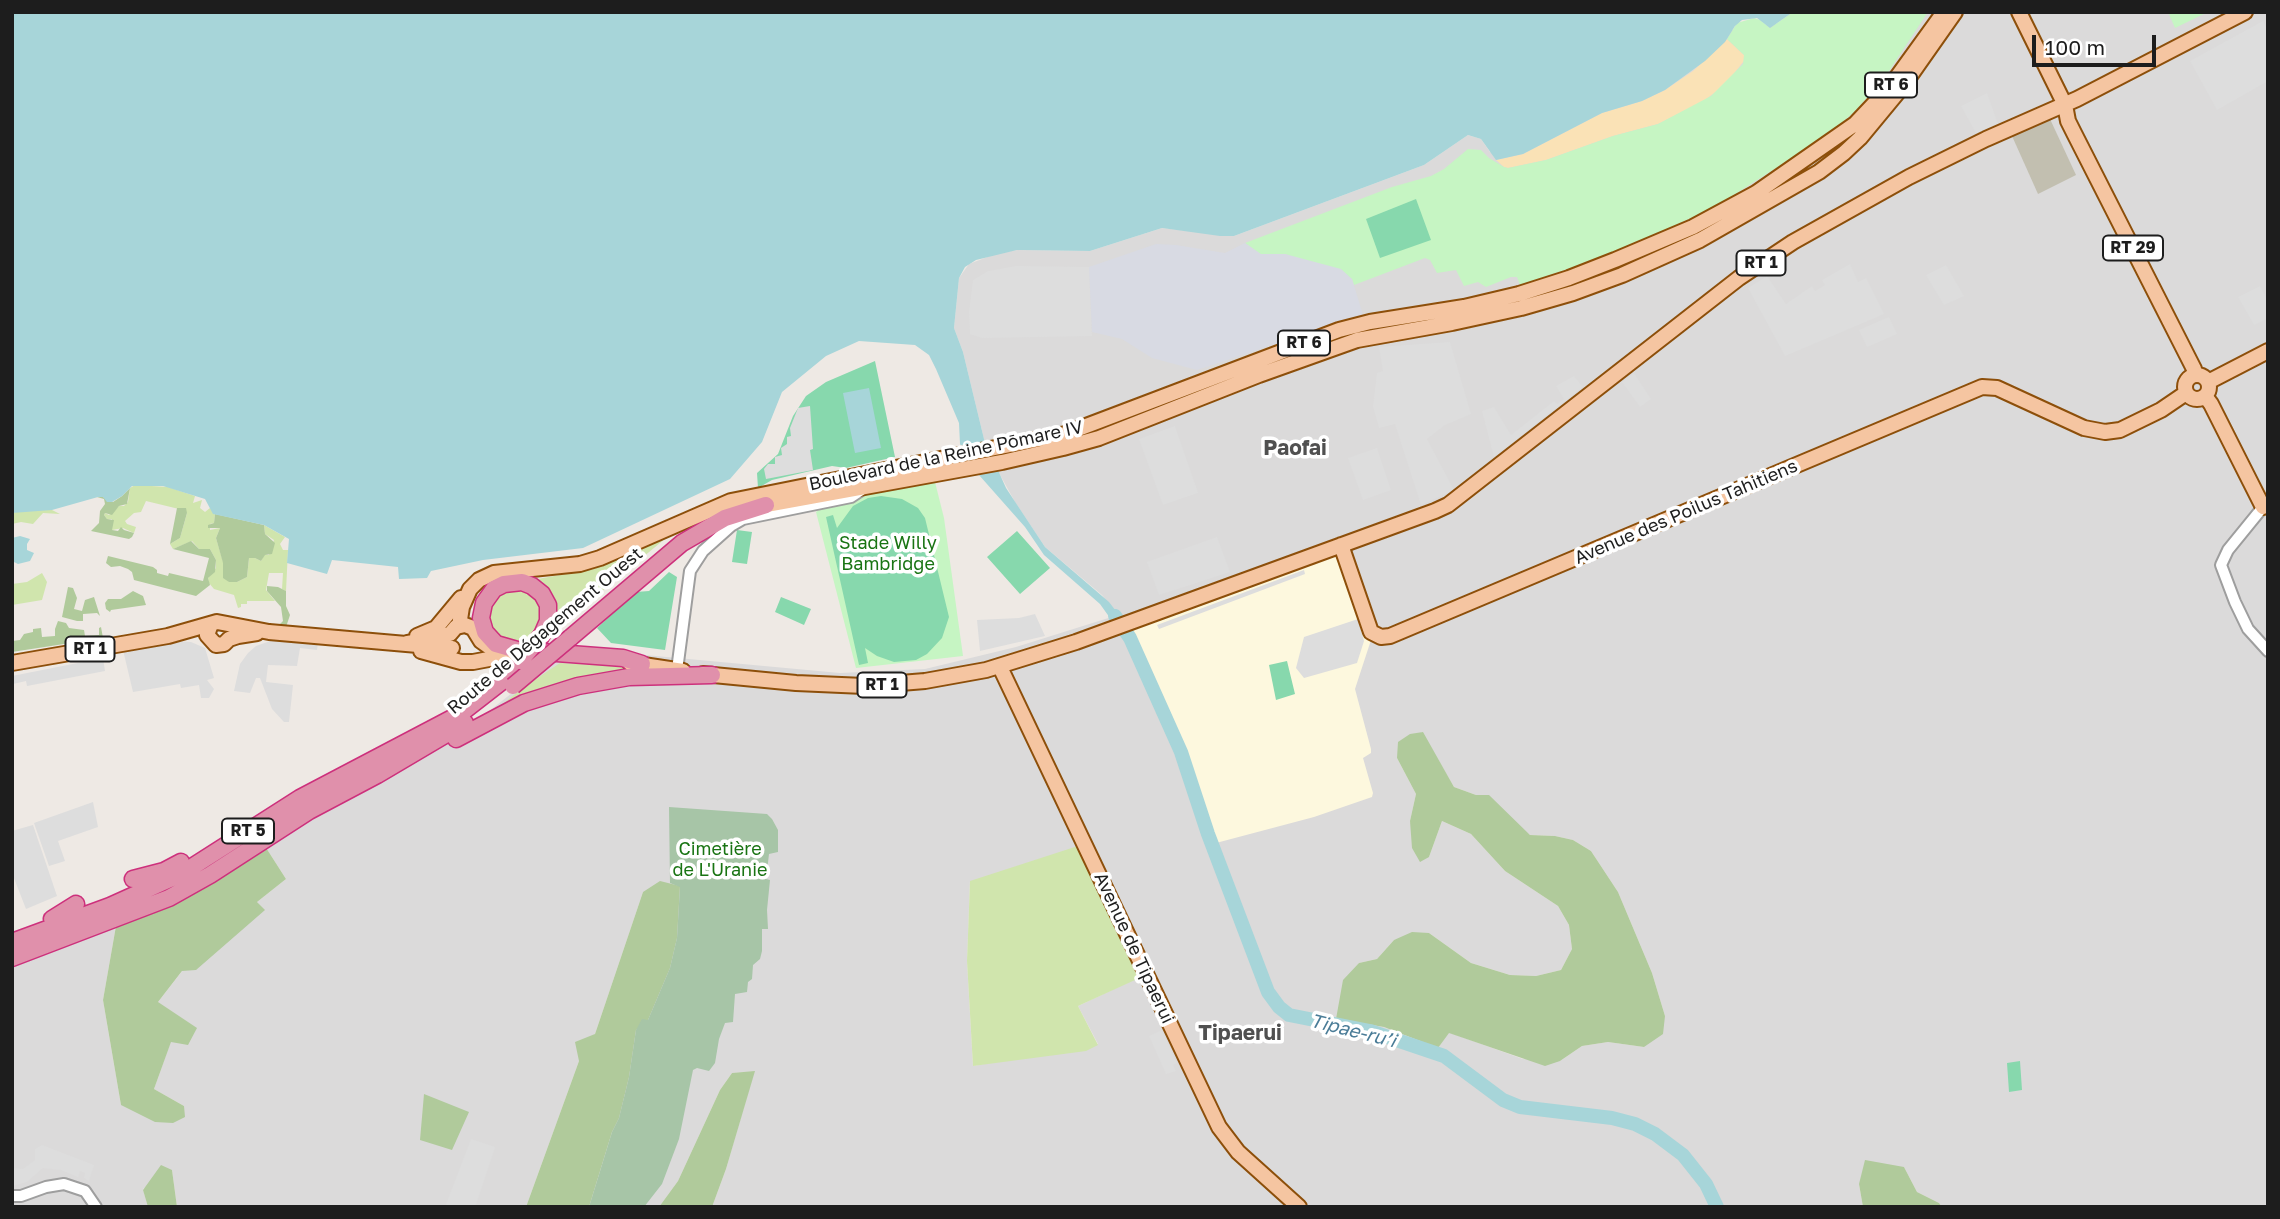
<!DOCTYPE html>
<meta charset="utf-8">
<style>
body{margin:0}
#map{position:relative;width:2280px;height:1219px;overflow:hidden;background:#eee9e4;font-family:"Golos Text",sans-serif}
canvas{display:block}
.frame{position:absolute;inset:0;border:14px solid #1d1d1d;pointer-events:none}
.scale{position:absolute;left:2032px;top:35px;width:124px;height:32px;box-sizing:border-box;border:4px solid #1d1d1d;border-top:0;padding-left:9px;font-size:21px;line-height:24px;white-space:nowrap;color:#1d1d1d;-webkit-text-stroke:5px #fff;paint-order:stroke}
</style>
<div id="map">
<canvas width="2280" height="1219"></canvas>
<div class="frame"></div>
<div class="scale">100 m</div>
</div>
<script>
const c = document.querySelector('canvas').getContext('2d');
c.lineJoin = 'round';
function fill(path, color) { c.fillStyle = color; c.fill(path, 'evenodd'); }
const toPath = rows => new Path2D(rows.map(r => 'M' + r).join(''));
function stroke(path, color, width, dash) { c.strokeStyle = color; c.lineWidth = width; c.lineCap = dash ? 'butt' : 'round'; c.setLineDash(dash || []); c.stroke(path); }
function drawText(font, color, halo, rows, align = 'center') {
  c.font = font + ' "Golos Text",sans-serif'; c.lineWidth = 7; c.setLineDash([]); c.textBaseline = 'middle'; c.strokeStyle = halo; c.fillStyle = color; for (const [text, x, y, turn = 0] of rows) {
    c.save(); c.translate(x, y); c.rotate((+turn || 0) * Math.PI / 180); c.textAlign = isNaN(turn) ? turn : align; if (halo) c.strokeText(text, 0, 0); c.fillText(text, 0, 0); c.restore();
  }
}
const residential = toPath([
 [1793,12,2268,12,2268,1207,1942,1207,1939,1203,1917,1192,1904,1167,1859,1184,1863,1207,712,1207,726,1169,754,1072,732,1073,720,1090,678,1181,659,1207,589,1207,612,1132,643,892,595,1034,579,1061,526,1207,177,1207,172,1170,143,1189,148,1207,12,1207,12,965,116,926,103,1000,121,1105,184,1106,154,1089,171,1041,158,1002,183,970,264,910,257,902,286,879,263,843,474,723,569,648,840,673,925,669,1016,647,1118,615,1102,595,1045,547,1015,502,998,471,984,439,963,352,954,328,959,278,969,264,995,254,1017,250,1090,251,1162,228,1234,236,1424,165,1468,135,1481,139,1490,152,1732,30,1779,23],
 [1422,732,1454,787,1476,795,1530,835,1555,836,1573,840,1591,851,1618,892,1652,973,1665,1016,1644,1047,1608,1042,1582,1046,1560,1061,1523,1059,1448,1032,1438,1048,1384,1027,1336,1019,1359,963,1377,959,1394,940,1429,933,1471,963,1510,975,1536,976,1561,970,1572,949,1569,925,1558,906,1505,871,1471,834,1442,821,1429,857,1410,821,1416,794,1397,758],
 [970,881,1146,974,1078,1006,1098,1044,973,1066,967,961]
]);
const education = toPath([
 [1338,545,1371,640,1355,689,1371,749,1371,753,1363,758,1373,793,1372,797,1314,817,1216,843,1187,753,1170,712,1121,621]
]);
const construction = toPath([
 [2050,119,2076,175,2038,194,2012,136]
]);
const grass = toPath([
 [135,485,168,487,195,496,193,503,202,500,200,508,205,512,210,508,215,514,214,523,210,524,210,530,220,528,216,538,229,582,237,582,247,577,249,558,255,558,261,561,264,555,269,555,274,540,265,534,264,525,285,537,280,544,283,550,288,550,286,591,282,589,283,573,269,573,266,590,275,601,247,601,247,604,241,604,241,607,238,608,234,595,214,589,209,583,208,578,216,568,216,560,210,549,199,549,192,541,173,549,170,544,180,538,187,513,179,509,146,501,141,512,134,513,125,521,127,524,136,527,134,533,123,528,112,530,112,519,107,519,104,515,105,513,109,515,119,506,124,506,128,502,130,488],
 [25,510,52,510,60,514,43,513,33,524,21,522,12,524,12,513],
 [676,527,678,528,554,631,526,581,594,569],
 [42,573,47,582,42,600,12,605,12,584,27,582],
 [517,589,537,598,545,617,526,645,497,636,490,621,489,613,493,600,502,592],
 [560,663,631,667,581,680,480,722,524,687],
 [1084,844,1146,975,1078,1006,1098,1045,1086,1051,973,1066,967,961,970,881]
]);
const forest = toPath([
 [130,488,127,504,119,506,112,515,105,513,104,515,107,519,114,520,112,530,118,531,121,527,124,530,134,533,132,537,129,539,91,531,99,523,100,511,105,504,104,499,97,497,103,497,113,502,122,496],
 [177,508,186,508,187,513,180,538,170,544],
 [215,514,264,525,265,534,275,543,272,554,265,555,261,561,255,558,249,558,247,577,237,582,229,582,223,578,223,563,216,538,220,528,208,528,208,525,214,523],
 [191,541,199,549,210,549,216,560,215,572,208,578,210,585,196,596,134,580,132,572,128,569,120,566,111,567,106,563,108,556,153,567,157,570,157,573,168,576,169,573,203,581,209,558,173,549],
 [267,586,278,587,286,591,286,606,290,615,286,627,275,626,280,624,283,621,281,607,267,591],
 [68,587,73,588,77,598,74,609,82,611,85,600,94,597,100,616,97,613,83,614,83,621,77,621,62,617],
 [133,591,143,596,146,605,111,610,110,612,106,609,105,603,108,599,121,599],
 [58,621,66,623,69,628,84,630,85,636,99,635,99,628,101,627,103,638,12,652,12,641,20,640,24,634,33,632,33,629,41,628,42,637,55,636,55,629],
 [1423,732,1454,787,1476,795,1489,795,1530,835,1555,836,1573,840,1591,851,1618,892,1652,973,1665,1016,1663,1034,1644,1047,1608,1042,1582,1046,1560,1061,1545,1066,1449,1033,1438,1048,1384,1027,1336,1019,1343,980,1359,963,1377,959,1394,940,1412,932,1429,933,1471,963,1510,975,1536,976,1561,970,1572,949,1569,925,1558,906,1505,871,1471,834,1442,821,1429,857,1420,862,1412,848,1410,821,1416,794,1397,758,1398,742,1410,734],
 [263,843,286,879,257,902,265,910,196,970,182,971,158,1002,197,1028,188,1045,171,1042,154,1089,184,1106,185,1117,173,1123,155,1122,121,1105,103,1000,116,926],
 [660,881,680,886,677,938,670,968,648,1020,636,1030,629,1077,619,1118,612,1132,589,1207,526,1207,579,1061,575,1042,595,1034,643,892],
 [755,1071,726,1169,712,1207,659,1207,678,1181,720,1090,732,1073],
 [424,1094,469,1112,452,1150,420,1140],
 [1865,1160,1904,1167,1917,1192,1939,1203,1942,1207,1863,1207,1859,1184],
 [161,1165,172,1170,177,1207,148,1207,143,1190]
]);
const sand = toPath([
 [1727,39,1744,55,1744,61,1724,86,1702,102,1658,124,1613,136,1546,160,1508,168,1504,167,1496,160,1523,154,1602,113,1642,101,1665,90,1693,71]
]);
const cemetery = toPath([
 [669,807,767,814,772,819,778,830,778,852,769,854,766,879,770,880,767,910,768,929,762,929,762,951,760,959,753,965,752,979,748,982,747,992,735,994,733,1022,725,1023,719,1039,715,1063,709,1071,697,1068,693,1070,679,1139,662,1184,644,1207,589,1207,612,1132,619,1118,629,1077,636,1030,642,1019,648,1020,670,968,677,938,680,887,670,883]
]);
const park = toPath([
 [1793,12,1928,12,1883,80,1854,112,1829,134,1715,207,1612,254,1520,285,1517,277,1511,277,1486,287,1478,282,1464,286,1456,270,1437,273,1430,260,1425,258,1354,285,1352,279,1285,254,1261,255,1245,243,1392,187,1431,176,1444,169,1468,149,1481,150,1489,158,1504,167,1508,168,1546,160,1613,136,1658,124,1711,96,1743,64,1744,55,1727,39,1737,23,1754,18,1760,20,1770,28],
 [2168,12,2208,12,2175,28],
 [935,482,944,518,963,656,856,668,816,512,826,505,915,483]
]);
const pitch = toPath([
 [1416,199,1431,240,1380,258,1366,219],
 [875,361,895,457,846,468,832,466,772,480,758,488,757,473,778,454,793,416,806,396,826,382],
 [881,496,902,499,918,508,925,518,949,617,942,638,927,654,916,660,894,662,877,656,865,648,868,663,859,665,826,517,833,515,837,528,853,506,868,498],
 [737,530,752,532,747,564,732,562],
 [1017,531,1050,568,1020,594,987,557],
 [669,572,677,577,665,650,611,643,597,628,636,592,649,591],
 [781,597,811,609,804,625,775,612],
 [1287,661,1295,694,1276,700,1269,665],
 [2020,1061,2022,1090,2009,1092,2007,1063]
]);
const parking = toPath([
 [2263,21,2268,31,2268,81,2217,110,2190,61],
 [1987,93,1999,127,1977,135,1961,106],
 [1850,264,1858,282,1866,278,1884,314,1785,356,1748,288,1767,276,1786,304,1812,286,1815,291,1825,285,1822,280],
 [1946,265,1964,296,1944,305,1926,275],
 [1017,266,1089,267,1092,336,982,338,970,334,969,312,973,280,988,271],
 [2260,286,2268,301,2268,318,2254,325,2238,297],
 [1889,317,1897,334,1867,347,1859,330],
 [1450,342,1471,414,1445,425,1427,439,1454,490,1421,505,1395,424,1379,428,1373,407,1377,373,1383,371,1379,347],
 [1634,373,1651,399,1640,407,1622,382],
 [1574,376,1583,387,1494,457,1482,411,1494,407,1511,435,1554,401,1557,404,1564,399,1556,386],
 [810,406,813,449,810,450,813,470,766,479,764,469,768,464,775,464,775,457,782,455,781,448,787,444,787,437,791,436,790,428,798,408],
 [1175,426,1198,493,1163,505,1139,439],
 [1377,448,1391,490,1363,500,1348,458],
 [1217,537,1230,572,1159,595,1147,562],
 [1304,570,1305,574,1159,629,1157,625],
 [1035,614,1045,636,980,651,977,620,1019,618],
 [1358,619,1364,641,1357,663,1304,678,1296,668,1304,637],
 [273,640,318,642,317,650,300,648,297,666,268,665,266,682,293,685,289,722,284,722,272,709,260,678,256,678,250,693,234,691,240,664,248,653,256,646],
 [174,641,191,642,205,648,214,678,207,680,214,689,209,698,201,698,199,685,181,688,180,684,133,692,123,650],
 [103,658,105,671,27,686,26,681,13,684,12,688,12,676],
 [93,802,98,827,58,841,65,861,49,866,34,823],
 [33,825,57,896,26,909,12,873,12,831],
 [1162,1030,1177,1063,1173,1065,1176,1071,1166,1074,1149,1036],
 [471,1139,495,1147,475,1207,445,1207],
 [42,1145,94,1165,89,1181,84,1178,85,1173,80,1171,78,1177,61,1170,43,1168,27,1182,12,1186,12,1168,23,1169,35,1160,35,1149]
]);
const plaza = toPath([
 [1245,243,1261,254,1285,254,1341,269,1352,279,1363,315,1197,370,1152,358,1122,339,1092,332,1089,267,1156,244,1176,245,1225,253]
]);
const water = toPath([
 [12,12,1793,12,1770,28,1757,18,1742,20,1735,26,1725,42,1705,61,1665,90,1642,101,1602,113,1523,154,1496,160,1481,139,1468,135,1424,165,1234,236,1220,236,1162,228,1090,251,1017,250,976,260,965,267,959,278,954,328,963,352,984,439,1006,488,1045,547,1109,602,1119,615,1110,618,1100,604,1044,555,1025,527,979,475,960,444,959,423,936,369,929,355,915,345,859,341,826,356,782,392,762,442,730,479,583,548,483,560,431,571,427,578,399,579,398,567,332,560,327,574,287,563,289,539,264,525,213,514,205,499,163,486,132,486,122,496,112,502,107,502,103,497,98,497,52,510,12,513],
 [869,388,881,448,855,453,843,393],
 [20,536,30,539,27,544,27,550,34,553,30,561,18,564,12,561,12,538]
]);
const river = toPath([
 [1115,616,1130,638,1181,752,1208,834,1268,992,1279,1007,1289,1015,1370,1031,1444,1056,1503,1100,1520,1107,1612,1118,1635,1124,1655,1134,1683,1155,1706,1184,1717,1207]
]);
const minor = toPath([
 [2263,507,2228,550,2221,565,2235,602,2248,629,2268,651],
 [677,670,690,571,703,551,731,526,743,519,851,497,863,489],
 [12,1196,21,1196,46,1187,64,1184,85,1191,96,1207]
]);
const major = toPath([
 [2019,12,2065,105,2068,121,2074,133,2194,369,2195,375],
 '2185 387a12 12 0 1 1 24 0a12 12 0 1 1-24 0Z',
 [2208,382,2268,351],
 [2205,396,2211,404,2263,507],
 [766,505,1002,462,1063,448,1099,438,1259,375,1357,340,1452,323,1521,308,1573,293,1622,275,1700,240,1819,172,1844,153,1860,138,1903,86,1955,12],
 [1341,545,1371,632,1381,637,1390,636,1982,387,1997,388,2084,428,2105,432,2120,430,2161,410,2186,393],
 [211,624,207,635,216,645,224,644,229,639,238,636,257,633],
 [459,626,462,607,470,589,479,580,494,573,580,564,600,558,731,501,1065,434,1339,330,1370,322,1464,307,1519,294,1569,278,1615,260,1693,227,1756,193,1855,124,1889,88,1944,12],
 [417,636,436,628,461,598],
 [407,643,450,634,456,627,465,625,473,628,481,641,488,646,502,650],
 [421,651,461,662,473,662,510,655],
 [12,663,168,636,217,622,269,632,452,648],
 [630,663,683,671],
 [1000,667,1219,1127,1238,1152,1299,1207],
 [703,674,796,683,864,686,925,681,986,670,1076,642,1435,511,1448,505,1739,278,1793,242,1909,177,1986,139,2077,99,2245,12]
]);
const highway = toPath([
 [542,635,548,621,548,605,542,594,532,586,522,582,504,584,494,589,484,603,481,618,485,632,496,644,517,650,623,658,642,664],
 [570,638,682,543,725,518,766,505],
 [456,739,524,703,578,686,629,677,712,675],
 [133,879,164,871,181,862],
 [52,919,76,904],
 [12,942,110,906,181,874,300,798,460,714,523,665],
 [12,958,169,898,210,875,309,811,377,775,465,723]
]);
const highwayBridge = toPath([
 [520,661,542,635],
 [513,686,570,638]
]);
const shields = [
 [1891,85,52],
 [2133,248,60],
 [1761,263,49],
 [1304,343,52],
 [90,649,49],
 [882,685,49],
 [248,831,52]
];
const shieldNames = [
 ["RT 6",1891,85],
 ["RT 29",2133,248],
 ["RT 1",1761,263],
 ["RT 6",1304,343],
 ["RT 1",90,649],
 ["RT 1",882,685],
 ["RT 5",248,831]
];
const streetNames = [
 ["Boulevard de la Reine Pōmare IV",946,456,-12],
 ["Avenue des Poilus Tahitiens",1686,512,-23],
 ["Route de Dégagement Ouest",545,631,-40],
 ["Avenue de Tipaerui",1134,948,65]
];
const parkNames = [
 ["Stade Willy",888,543],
 ["Bambridge",888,564],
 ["Cimetière",720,849],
 ["de L'Uranie",720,870]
];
const waterNames = [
 ["Tipae-ru’i",1353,1031,14]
];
const quarterNames = [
 ["Paofai",1295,448],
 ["Tipaerui",1240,1033]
];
fill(residential, '#dbdada');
fill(education, '#fdf8de');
fill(construction, '#c2bfb0');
fill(grass, '#d0e5ad');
fill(forest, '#b0ca9b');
fill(sand, '#fae2b6');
fill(cemetery, '#a7c5a7');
fill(park, '#c6f5c3');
fill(pitch, '#87d8ad');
fill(parking, '#ddd');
fill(plaza, '#d8dae3');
fill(water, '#a7d5d9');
stroke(river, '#a7d5d9', 14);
stroke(minor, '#9e9e9e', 14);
stroke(major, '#8d4f0a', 18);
stroke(highway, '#cd307c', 19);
stroke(minor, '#fff', 10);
stroke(major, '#f5c5a1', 14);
stroke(highway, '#e090ab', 16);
stroke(highwayBridge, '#cd307c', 19, []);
stroke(highwayBridge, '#e090ab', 16);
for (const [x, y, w] of shields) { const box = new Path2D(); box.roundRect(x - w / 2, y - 12.5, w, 25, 5); c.fillStyle = '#fff'; c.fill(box); stroke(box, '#1d1d1d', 2); }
drawText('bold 16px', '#1d1d1d', null, shieldNames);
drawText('18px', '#1d1d1d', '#fff', streetNames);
drawText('18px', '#197413', '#fff', parkNames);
drawText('italic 19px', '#4a7c97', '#fff', waterNames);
drawText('bold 21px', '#505050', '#fff', quarterNames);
</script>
